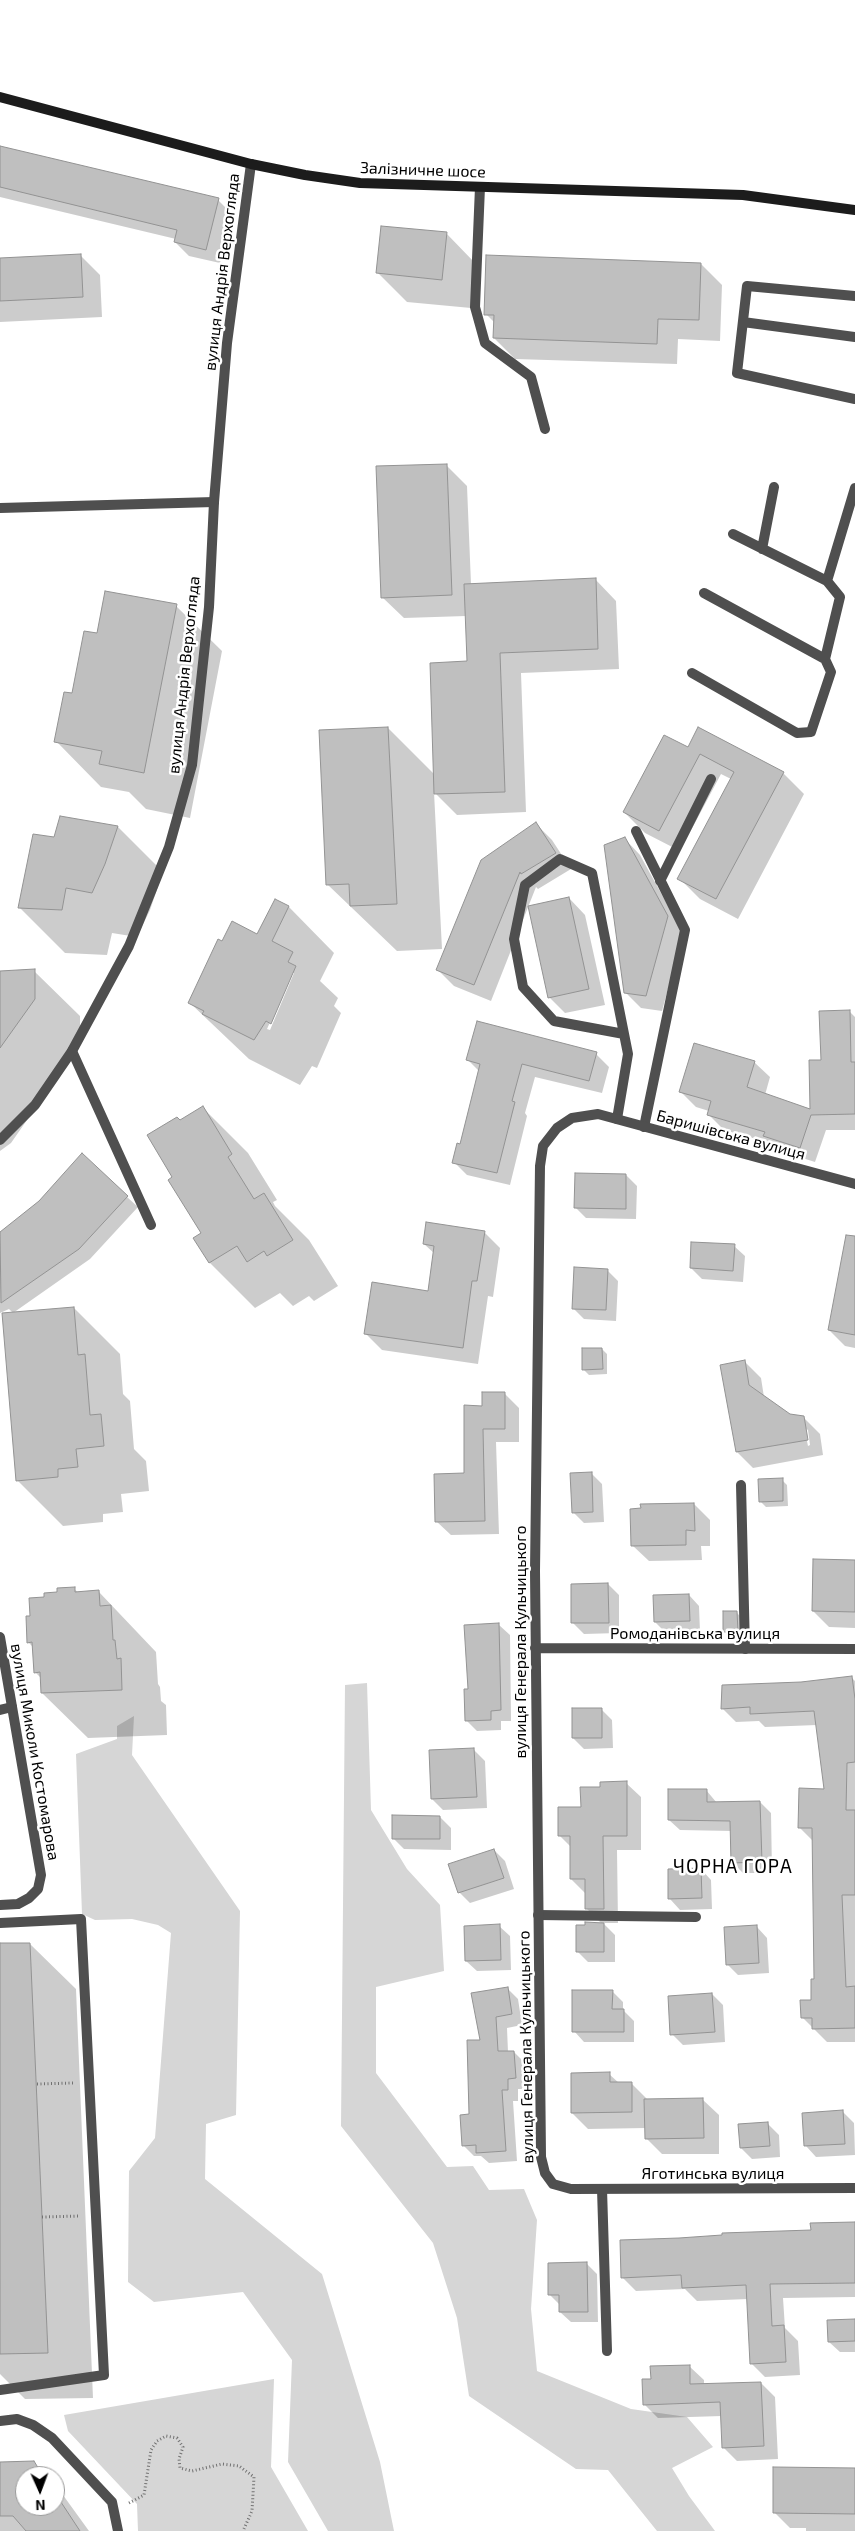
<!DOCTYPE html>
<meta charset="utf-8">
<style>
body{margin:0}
#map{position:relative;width:855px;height:2531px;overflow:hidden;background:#fff;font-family:"Exo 2",sans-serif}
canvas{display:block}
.north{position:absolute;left:15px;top:2466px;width:50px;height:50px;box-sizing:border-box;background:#fff;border:1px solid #999;border-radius:50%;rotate:178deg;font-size:14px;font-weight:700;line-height:20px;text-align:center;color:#000}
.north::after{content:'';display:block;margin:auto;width:18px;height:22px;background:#000;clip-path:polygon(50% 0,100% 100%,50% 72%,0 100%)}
</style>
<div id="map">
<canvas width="855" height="2531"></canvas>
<div class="north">N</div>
</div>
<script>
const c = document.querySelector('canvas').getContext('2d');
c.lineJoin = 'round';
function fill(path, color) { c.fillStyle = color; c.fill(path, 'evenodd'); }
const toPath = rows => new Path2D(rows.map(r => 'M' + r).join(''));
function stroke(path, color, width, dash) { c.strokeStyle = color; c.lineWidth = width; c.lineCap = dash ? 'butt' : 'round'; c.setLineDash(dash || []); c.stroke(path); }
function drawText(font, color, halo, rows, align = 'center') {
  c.font = font + ' "Exo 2",sans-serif'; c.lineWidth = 5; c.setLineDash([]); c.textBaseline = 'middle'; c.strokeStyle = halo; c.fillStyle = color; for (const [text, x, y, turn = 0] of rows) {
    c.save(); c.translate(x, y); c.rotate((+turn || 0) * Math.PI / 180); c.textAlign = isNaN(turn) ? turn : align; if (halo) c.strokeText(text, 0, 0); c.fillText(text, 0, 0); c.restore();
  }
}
const green = toPath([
 [367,1683,371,1810,407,1869,440,1905,444,1971,376,1987,376,2073,447,2167,473,2166,489,2190,524,2189,537,2220,531,2309,537,2371,631,2409,687,2417,713,2447,672,2468,689,2496,715,2531,657,2531,608,2470,576,2469,469,2396,457,2318,433,2243,341,2126,345,1685],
 [134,1716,132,1755,240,1911,236,2115,206,2124,205,2179,322,2274,380,2462,394,2531,328,2531,288,2462,292,2360,243,2292,154,2302,128,2282,129,2171,155,2138,171,1933,158,1925,132,1919,95,1920,82,1914,76,1754,117,1739,117,1726],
 [274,2379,271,2467,308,2531,138,2531,137,2504,68,2431,64,2415]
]);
const shadow = toPath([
 [0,147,218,200,232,214,220,263,189,256,175,242,176,239,0,197],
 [446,233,475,263,471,308,407,302,378,273],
 [80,255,100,275,102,317,0,322,0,259],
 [701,264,722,285,720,341,678,339,677,364,515,359,494,338,495,323,486,314],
 [446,465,467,486,471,584,595,579,616,601,619,669,521,673,526,812,457,815,434,792,442,949,397,951,328,885,388,728,435,775,468,663,466,616,404,618,382,597],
 [176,606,222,651,190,818,146,809,129,792,101,787,56,741,98,635],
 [688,749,783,773,804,794,738,919,700,899,679,878,731,779,721,774,680,851,645,833,624,812],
 [61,818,118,827,163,872,150,910,137,937,112,933,107,955,65,953,20,908,55,839],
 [536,824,552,840,571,869,538,889,536,887,491,1001,454,986,438,970],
 [624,838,640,855,683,933,662,1011,641,1008,625,992],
 [569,898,585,915,605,1005,565,1013,549,997],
 [276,901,289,907,334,953,320,981,338,998,334,1006,341,1013,317,1068,312,1066,300,1085,249,1059,189,1002,222,943,258,935],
 [292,973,294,973,270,1030,267,1029],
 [34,971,80,1016,80,1044,11,1143,0,1151,0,972],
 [850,1012,855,1017,855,1130,826,1130,815,1162,780,1151,774,1144,724,1130,708,1114,709,1111,696,1107,681,1092,754,1062,770,1077,765,1095,812,1111,822,1061],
 [596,1054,609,1067,602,1093,535,1077,525,1113,527,1116,510,1185,467,1175,454,1162,461,1145,480,1072,468,1060],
 [203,1108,248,1153,277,1200,273,1202,275,1206,309,1240,338,1286,314,1301,309,1296,293,1306,280,1293,255,1308,210,1263,194,1238,202,1233,174,1177,180,1121],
 [626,1175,637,1186,636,1219,586,1218,575,1207],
 [127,1197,138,1207,90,1259,13,1313,9,1309,0,1313,0,1234,40,1202],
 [484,1232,500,1248,493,1297,488,1296,478,1364,382,1350,366,1334,429,1292,435,1254,424,1244],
 [734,1246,745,1256,743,1282,702,1279,691,1268],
 [855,1262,855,1348,845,1346,829,1330],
 [607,1270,618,1281,616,1321,584,1319,573,1308],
 [74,1308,120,1354,123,1394,130,1401,134,1449,146,1461,149,1491,121,1494,123,1512,103,1514,103,1522,63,1526,17,1480],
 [602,1349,607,1354,607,1374,589,1375,584,1370],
 [745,1362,761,1378,764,1397,790,1415,803,1417,820,1434,823,1455,753,1468,737,1452],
 [804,1427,808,1430,810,1445,808,1446],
 [505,1394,519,1408,519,1442,496,1442,499,1534,451,1535,436,1521,465,1474,484,1407],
 [591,1473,602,1484,604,1522,584,1523,573,1512],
 [782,1480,787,1485,788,1506,766,1507,761,1502],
 [694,1504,710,1520,710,1546,701,1546,702,1560,649,1561,632,1545],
 [855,1561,855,1628,829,1627,813,1611],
 [608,1584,619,1595,619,1633,584,1634,573,1623],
 [74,1589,79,1593,99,1592,156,1652,158,1684,160,1687,161,1701,166,1705,167,1735,88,1738,42,1693,41,1678,35,1672,34,1648,28,1642,32,1617,45,1598],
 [689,1595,699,1606,700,1632,666,1633,655,1622],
 [737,1613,742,1618,742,1637,729,1636,724,1631],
 [499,1625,510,1635,511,1721,501,1721,501,1730,477,1731,466,1720,469,1690],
 [852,1678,855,1681,855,2042,827,2042,802,2017,813,2001,815,1981,813,1841,799,1827,825,1790,817,1725,765,1727,759,1721,736,1722,722,1708,802,1683],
 [601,1709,612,1720,613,1748,584,1749,573,1738],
 [474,1750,485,1761,487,1808,443,1810,432,1799],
 [626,1783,641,1797,641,1850,617,1850,618,1923,603,1923,615,1935,615,1962,588,1962,577,1951,602,1924,586,1908,586,1894,571,1879,571,1847,560,1836,601,1788],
 [706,1790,717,1803,760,1802,771,1813,772,1873,743,1873,732,1862,732,1831,680,1830,669,1820],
 [440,1817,451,1828,451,1850,404,1849,393,1838],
 [494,1850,505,1861,514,1889,470,1903,459,1892],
 [701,1869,711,1880,712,1909,680,1910,670,1899],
 [499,1926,510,1936,511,1970,477,1971,466,1961],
 [757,1927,767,1938,769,1973,738,1975,727,1964],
 [30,1944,76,1989,93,2398,25,2399,0,2374,0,1945],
 [507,1988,518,1999,522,2025,507,2028,508,2052,514,2052,525,2063,526,2089,518,2089,518,2101,513,2101,517,2161,489,2163,481,2156,474,2156,463,2145,471,2115,481,2041],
 [612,1991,623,2002,623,2010,634,2021,634,2042,584,2042,574,2031],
 [712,1994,723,2005,725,2042,683,2045,672,2034],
 [609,2074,619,2083,631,2083,648,2100,702,2099,719,2115,719,2154,662,2154,646,2138,646,2128,588,2129,572,2113],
 [843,2112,854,2123,855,2155,816,2157,806,2146],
 [768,2124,779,2135,780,2157,752,2159,741,2148],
 [855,2223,855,2297,783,2298,785,2328,798,2341,800,2375,765,2377,751,2363,748,2299,697,2301,685,2289,636,2291,622,2277,812,2232],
 [587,2264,597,2274,598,2322,571,2322,560,2312,560,2305,550,2295],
 [855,2320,855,2352,840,2352,829,2342],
 [689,2366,704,2380,704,2385,761,2383,775,2397,778,2459,737,2461,723,2447,722,2416,658,2418,644,2404,652,2380],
 [33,2463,47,2476,25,2476,25,2506,55,2506,55,2484,89,2531,0,2531,0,2464],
 [855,2470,855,2531,806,2531,806,2528,790,2528,774,2512]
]);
const building = toPath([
 [0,146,219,198,206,250,174,242,177,230,0,187,0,146],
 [381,226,447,232,442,280,376,273,381,226],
 [81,254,83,297,0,301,0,258,81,254],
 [486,255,701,263,699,320,658,319,657,344,493,338,494,315,484,315,486,255],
 [447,464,452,595,381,598,376,466,447,464],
 [596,578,598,649,500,653,505,792,434,794,430,663,467,661,464,584,596,578],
 [105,591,177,604,144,773,99,764,102,751,54,742,64,692,72,693,84,631,97,633,105,591],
 [388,727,397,904,350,906,349,884,326,885,319,730,388,727],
 [698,727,784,772,716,899,677,879,734,772,700,754,659,831,623,812,664,735,688,747,698,727],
 [60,816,118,826,105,864,92,893,66,888,62,910,18,908,33,834,54,837,60,816],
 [536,822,556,853,521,874,520,872,474,985,436,970,481,860,536,822],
 [625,837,668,916,646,996,624,993,604,845,625,837],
 [569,897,589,989,548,998,528,906,569,897],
 [275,899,289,906,272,941,293,952,288,962,296,966,271,1024,266,1021,254,1040,202,1014,204,1011,188,1003,218,939,222,941,232,921,257,934,275,899],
 [35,969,35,999,0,1048,0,971,35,969],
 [850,1010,851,1062,855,1062,855,1114,811,1115,800,1148,763,1136,765,1132,707,1115,711,1101,679,1092,694,1043,755,1061,747,1087,810,1109,809,1060,821,1060,819,1011,850,1010],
 [477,1021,597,1052,589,1081,522,1064,512,1101,515,1102,497,1173,452,1163,457,1143,460,1144,480,1064,466,1060,477,1021],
 [203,1106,232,1154,228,1157,254,1199,264,1193,293,1240,267,1256,264,1251,247,1262,237,1246,209,1263,193,1238,201,1233,168,1180,172,1177,147,1135,177,1117,180,1120,203,1106],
 [82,1153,128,1196,79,1249,1,1303,0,1232,39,1201,82,1153],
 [575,1173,626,1174,626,1209,574,1208,575,1173],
 [426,1222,485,1231,477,1281,472,1281,463,1348,364,1334,372,1282,428,1291,434,1246,423,1244,426,1222],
 [846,1235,855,1236,855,1335,828,1330,846,1235],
 [691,1242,735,1244,733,1271,690,1268,691,1242],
 [574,1267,608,1269,606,1310,572,1309,574,1267],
 [74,1307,78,1355,85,1354,90,1415,101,1414,104,1446,76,1449,78,1467,58,1469,58,1477,16,1481,2,1313,74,1307],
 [582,1348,602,1348,603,1369,582,1370,582,1348],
 [745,1360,749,1385,790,1414,804,1416,808,1440,736,1452,720,1365,745,1360],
 [482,1392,505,1392,505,1429,483,1429,485,1521,435,1522,434,1474,464,1473,464,1405,482,1406,482,1392],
 [592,1472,593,1512,572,1513,570,1473,592,1472],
 [783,1478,783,1501,759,1502,758,1479,783,1478],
 [694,1503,695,1531,686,1530,686,1545,631,1546,630,1509,641,1508,640,1504,694,1503],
 [813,1559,855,1560,855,1612,812,1611,813,1559],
 [608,1583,609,1623,571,1623,571,1584,608,1583],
 [75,1587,75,1592,99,1590,100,1606,111,1605,113,1640,115,1640,117,1659,121,1658,122,1690,41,1693,40,1672,34,1673,32,1642,27,1643,26,1616,30,1616,29,1598,44,1597,44,1593,57,1592,57,1588,75,1587],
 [689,1594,690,1621,654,1622,653,1595,689,1594],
 [723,1611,737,1611,738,1632,723,1632,723,1611],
 [499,1623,501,1710,491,1711,491,1720,465,1721,464,1689,468,1689,464,1625,499,1623],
 [852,1676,855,1699,855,1762,847,1763,846,1810,855,1810,855,1895,842,1895,846,1987,855,1986,855,2028,812,2029,812,2018,801,2018,800,2000,811,2000,811,1979,814,1979,812,1828,798,1828,799,1788,824,1789,814,1711,750,1714,750,1707,721,1709,722,1685,801,1682,852,1676],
 [572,1708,602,1708,602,1738,572,1738,572,1708],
 [474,1748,477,1797,431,1799,429,1750,474,1748],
 [627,1781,627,1836,603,1836,604,1909,585,1909,585,1879,570,1879,570,1836,558,1836,558,1807,581,1807,580,1787,600,1787,600,1782,627,1781],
 [668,1789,707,1789,707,1802,760,1801,762,1862,731,1863,730,1821,668,1820,668,1789],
 [392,1815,440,1816,440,1839,392,1839,392,1815],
 [494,1849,504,1878,458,1893,448,1864,494,1849],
 [701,1868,702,1898,668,1899,668,1869,701,1868],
 [585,1922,604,1923,604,1952,576,1952,576,1925,585,1925,585,1922],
 [500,1924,501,1960,465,1961,464,1926,500,1924],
 [757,1925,759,1963,726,1965,724,1927,757,1925],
 [0,1943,30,1943,48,2353,0,2354,0,1943],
 [508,1987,512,2014,496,2017,498,2051,514,2051,516,2078,508,2079,508,2090,502,2090,506,2151,476,2153,476,2145,462,2146,460,2115,469,2114,467,2040,480,2040,471,1993,508,1987],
 [572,1990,613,1990,612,2009,624,2009,624,2032,572,2032,572,1990],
 [712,1993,715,2032,670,2035,668,1996,712,1993],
 [610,2072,610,2082,632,2082,632,2112,571,2113,571,2073,610,2072],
 [703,2098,704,2138,645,2139,644,2099,703,2098],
 [843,2110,845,2144,804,2146,802,2113,843,2110],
 [768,2122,770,2146,740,2148,738,2124,768,2122],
 [855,2222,855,2283,770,2284,772,2326,784,2325,786,2362,750,2364,746,2285,682,2288,681,2275,621,2278,620,2240,679,2238,722,2235,722,2233,811,2230,810,2223,855,2222],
 [587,2262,588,2312,559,2312,559,2295,548,2295,548,2263,587,2262],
 [855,2319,855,2341,828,2342,827,2320,855,2319],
 [690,2365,690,2384,761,2382,764,2446,722,2448,720,2402,643,2405,642,2379,651,2379,650,2366,690,2365],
 [34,2461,43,2476,25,2476,25,2506,55,2506,55,2493,80,2531,26,2531,13,2516,0,2516,0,2462,34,2461],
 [773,2467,855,2468,855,2514,773,2513,773,2467]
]);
const path = toPath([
 [37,2084,73,2083],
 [42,2217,80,2216],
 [129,2503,144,2495,151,2450,157,2441,166,2436,177,2438,183,2447,179,2459,180,2468,192,2471,222,2464,239,2466,254,2477,252,2511,243,2531]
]);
const lane = toPath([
 [480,187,475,307,485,343,531,377,545,429],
 [855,296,747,286,737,373,855,399],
 [743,322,855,337],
 [0,508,214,502],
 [733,534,827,581],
 [762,549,774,487],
 [704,593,825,659],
 [692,673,797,733,811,732,831,672,825,659,840,597,827,581,855,488],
 [636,831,685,930,644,1127],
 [660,881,711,779],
 [72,1051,151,1225],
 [617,1119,628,1054,592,873,560,859,525,885,514,939,523,987,554,1021,624,1034],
 [741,1485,745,1649],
 [0,1710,12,1707],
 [538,1915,696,1917],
 [0,1923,81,1919,104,2375,0,2390],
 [602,2189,607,2351],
 [0,2421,17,2419,33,2425,52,2438,112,2502,118,2531]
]);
const street = toPath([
 [0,1140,35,1105,72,1051,129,946,169,847,192,765,209,607,214,502,227,343,251,164],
 [855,1184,598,1114,572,1118,557,1128,543,1146,540,1166,535,1571,541,2157,545,2173,553,2184,571,2189,855,2188],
 [0,1637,41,1875,38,1889,29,1898,18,1904,0,1905],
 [535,1648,855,1649]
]);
const secondary = toPath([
 [0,97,251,164,305,175,360,183,743,195,855,210]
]);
const streetNames = [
 ["Залізничне шосе",423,170,2],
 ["вулиця Андрія Верхогляда",222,272,-83],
 ["вулиця Андрія Верхогляда",184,675,-84],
 ["Баришівська вулиця",731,1135,15],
 ["Ромоданівська вулиця",695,1634],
 ["вулиця Генерала Кульчицького",521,1642,-90],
 ["вулиця Миколи Костомарова",35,1752,80],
 ["вулиця Генерала Кульчицького",526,2047,-91],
 ["Яготинська вулиця",713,2174]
];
const quarterNames = [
 ["ЧОРНА ГОРА",733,1867]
];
fill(green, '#d6d6d6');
fill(shadow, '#0003');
fill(building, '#bfbfbf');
stroke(building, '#939393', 1);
stroke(path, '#717171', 3, [1, 2.5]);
stroke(lane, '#4f4f4f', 10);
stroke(street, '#4f4f4f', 10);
stroke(secondary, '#1c1c1c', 10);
drawText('16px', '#000', '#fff', streetNames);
c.letterSpacing = '1px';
drawText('19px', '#000', '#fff', quarterNames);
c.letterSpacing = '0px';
</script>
